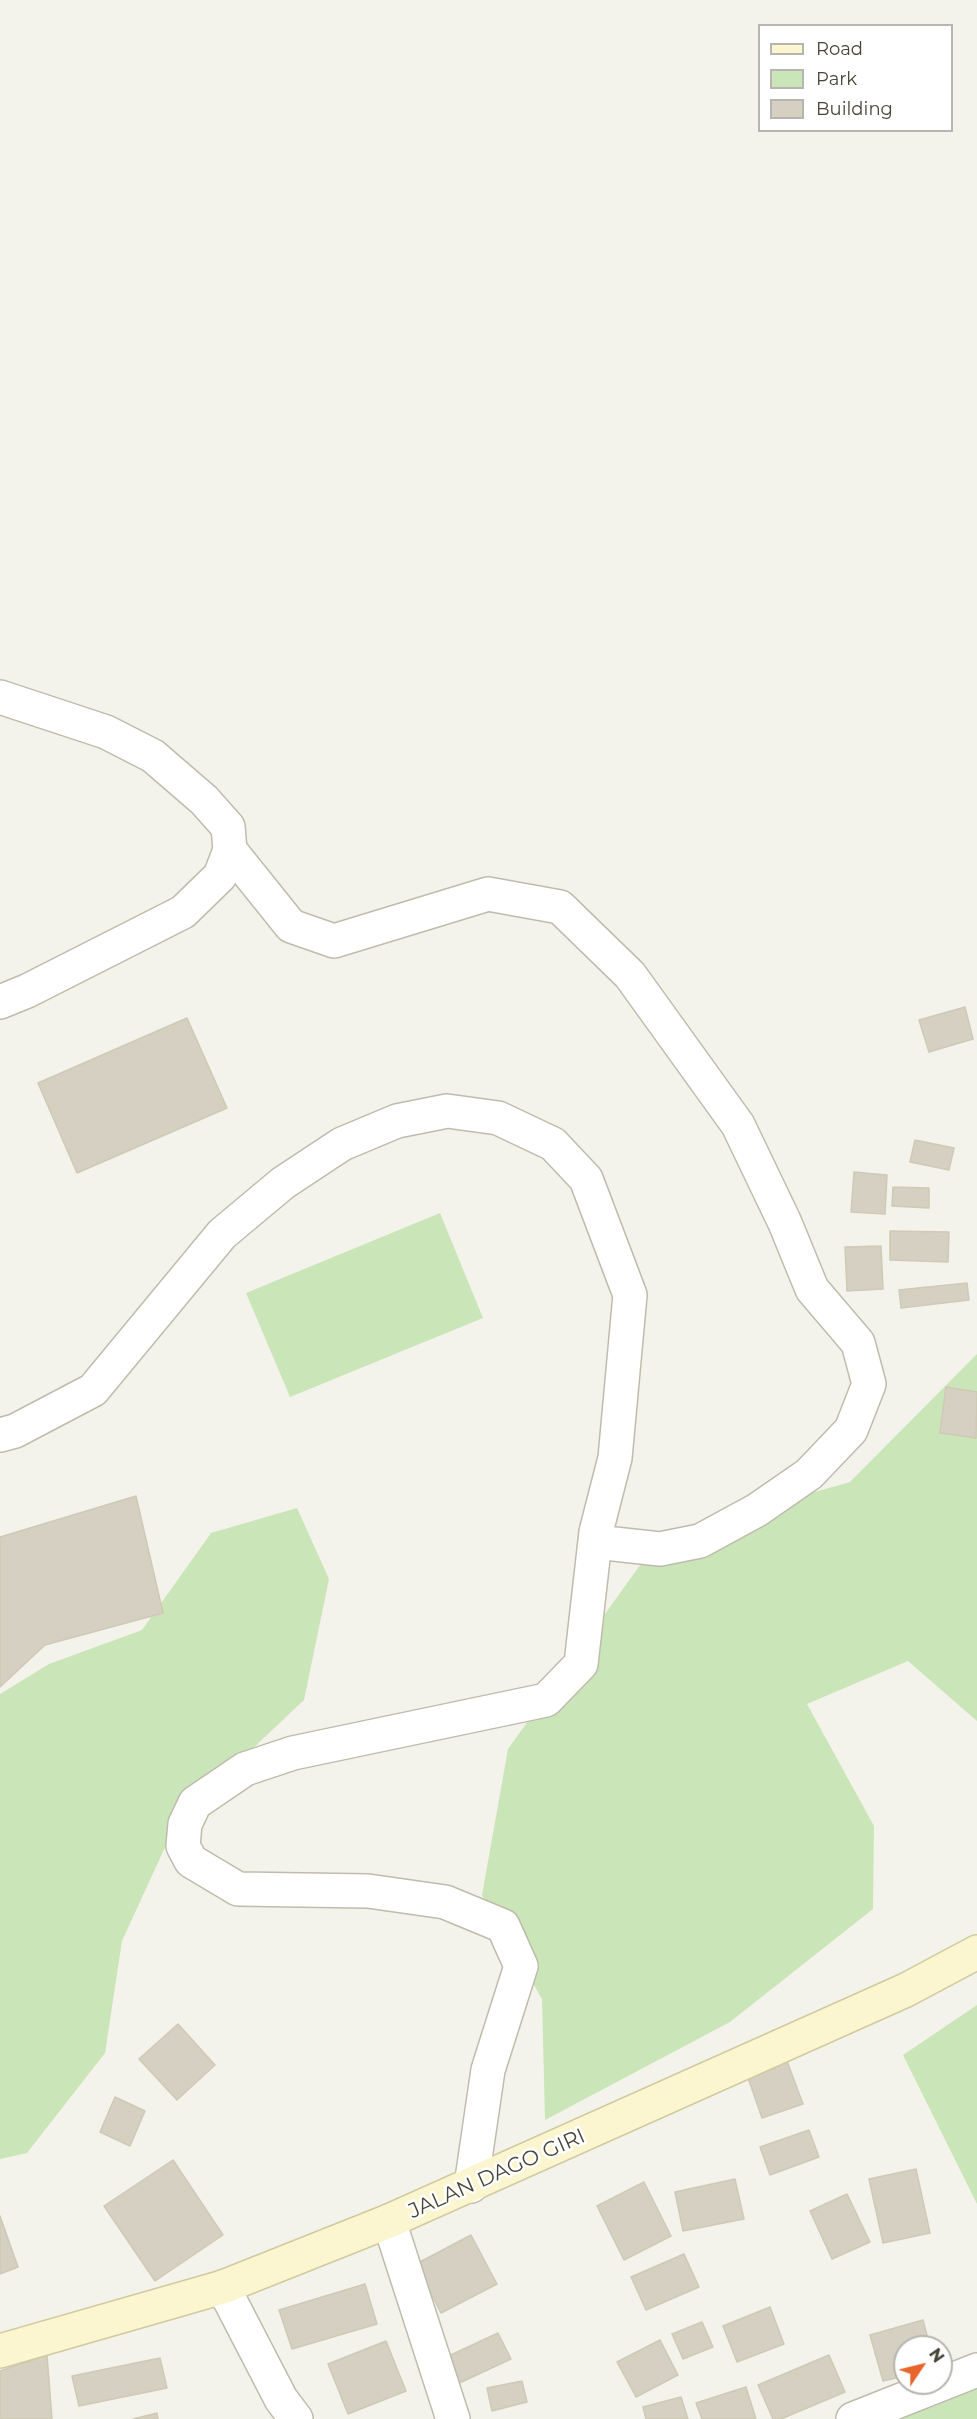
<!DOCTYPE html>
<style>
body{margin:0}
#map{position:relative;width:977px;height:2419px;overflow:hidden;background:#f4f3eb;font-family:Montserrat,sans-serif}
canvas{display:block}
.legend{position:absolute;left:758px;top:24px;width:195px;height:108px;box-sizing:border-box;background:#fff;border:2px solid #b6b5b0;margin:0;padding:8px 10px;list-style:none;font-size:18px;color:#484539}
.legend li{display:flex;align-items:center;gap:12px;height:30px}
.legend b{width:30px;border:2px solid #b6b5b0}
.north{position:absolute;left:893px;top:2335px;width:60px;height:60px;box-sizing:border-box;background:#fff;border:2px solid #b6b5b0;border-radius:50%;rotate:55deg;font-size:16px;font-weight:700;line-height:24px;text-align:center;color:#484539}
.north::after{content:'';display:block;margin:auto;width:21px;height:27px;background:#e9652e;clip-path:polygon(50% 0,100% 100%,50% 72%,0 100%)}
</style>
<div id="map">
<canvas width="977" height="2419"></canvas>
<ul class="legend">
<li><b style="height:8px;background:#fbf6cf"></b>Road</li>
<li><b style="height:16px;background:#cae5b8"></b>Park</li>
<li><b style="height:16px;background:#d5d0c1"></b>Building</li>
</ul>
<div class="north">N</div>
</div>
<script>
const c = document.querySelector('canvas').getContext('2d');
c.lineJoin = 'round';
function fill(path, color) { c.fillStyle = color; c.fill(path, 'evenodd'); }
const toPath = rows => new Path2D(rows.map(r => 'M' + r).join(''));
function stroke(path, color, width, dash) { c.strokeStyle = color; c.lineWidth = width; c.lineCap = dash ? 'butt' : 'round'; c.setLineDash(dash || []); c.stroke(path); }
function drawText(font, color, halo, rows, align = 'center') {
  c.font = font + ' Montserrat,sans-serif'; c.lineWidth = 5; c.setLineDash([]); c.textBaseline = 'middle'; c.strokeStyle = halo; c.fillStyle = color; for (const [text, x, y, turn = 0] of rows) {
    c.save(); c.translate(x, y); c.rotate((+turn || 0) * Math.PI / 180); c.textAlign = isNaN(turn) ? turn : align; if (halo) c.strokeText(text, 0, 0); c.fillText(text, 0, 0); c.restore();
  }
}
const green = toPath([
 [440,1213,483,1318,290,1397,246,1293],
 [977,1354,977,1721,908,1661,807,1704,874,1826,873,1909,730,2022,545,2120,542,1999,482,1895,508,1749,661,1536,850,1482],
 [297,1508,329,1579,304,1700,178,1819,122,1941,105,2053,27,2153,0,2159,0,1694,49,1664,142,1630,211,1533],
 [977,2005,977,2204,903,2055],
 [977,2381,977,2419,873,2419]
]);
const building = toPath([
 [965,1007,973,1039,929,1052,919,1020,965,1007],
 [187,1018,227,1108,77,1173,38,1083,187,1018],
 [915,1140,954,1148,949,1170,910,1162,915,1140],
 [854,1172,887,1175,885,1214,851,1212,854,1172],
 [893,1187,929,1188,929,1208,892,1206,893,1187],
 [890,1231,949,1232,948,1262,890,1260,890,1231],
 [881,1246,883,1289,847,1291,845,1247,881,1246],
 [967,1283,969,1300,901,1308,899,1290,967,1283],
 [946,1387,977,1392,976,1438,940,1433,946,1387],
 [136,1496,163,1613,45,1645,0,1687,0,1537,136,1496],
 [178,2024,215,2065,177,2100,139,2059,178,2024],
 [787,2061,803,2104,762,2118,747,2075,787,2061],
 [115,2097,145,2111,130,2146,100,2132,115,2097],
 [809,2130,819,2157,770,2175,760,2147,809,2130],
 [173,2160,223,2235,155,2281,104,2206,173,2160],
 [916,2169,930,2233,883,2243,869,2179,916,2169],
 [735,2179,744,2219,683,2231,675,2192,735,2179],
 [644,2182,671,2236,624,2260,597,2206,644,2182],
 [847,2194,870,2242,832,2259,810,2211,847,2194],
 [0,2216,18,2267,0,2274,0,2216],
 [471,2235,497,2284,441,2313,416,2264,471,2235],
 [684,2254,699,2287,646,2310,631,2277,684,2254],
 [365,2284,377,2324,292,2349,279,2310,365,2284],
 [770,2307,784,2344,737,2362,723,2326,770,2307],
 [923,2320,930,2347,905,2347,905,2376,883,2381,870,2335,923,2320],
 [702,2322,713,2347,683,2359,672,2334,702,2322],
 [498,2333,511,2359,453,2386,440,2360,498,2333],
 [660,2340,678,2375,636,2397,617,2362,660,2340],
 [386,2341,406,2391,348,2414,328,2364,386,2341],
 [47,2355,52,2419,0,2419,0,2371,47,2355],
 [829,2355,845,2392,781,2419,773,2419,758,2385,829,2355],
 [160,2358,167,2388,79,2406,72,2376,160,2358],
 [522,2381,527,2402,492,2411,487,2388,522,2381],
 [746,2387,756,2419,702,2419,696,2403,746,2387],
 [681,2397,688,2419,646,2419,643,2407,681,2397],
 [157,2413,158,2419,133,2419,157,2413]
]);
const minor = toPath([
 [0,697,106,732,153,756,204,800,228,827,230,850,220,876,183,912,27,991,0,1002],
 [230,850,291,926,334,941,488,894,560,907,630,975,738,1125,785,1223,812,1289,858,1343,869,1384,851,1430,809,1474,757,1510,700,1541,660,1549,596,1542],
 [0,1435,15,1431,93,1390,222,1234,283,1183,342,1144,397,1121,447,1111,498,1118,553,1144,586,1179,630,1295,615,1458,596,1532,581,1664,546,1700,293,1753,245,1769,195,1803,185,1824,183,1846,191,1861,238,1889,368,1891,445,1902,503,1926,521,1966,488,2070,471,2186],
 [389,2221,453,2419],
 [223,2287,281,2399,296,2419],
 [853,2419,977,2370]
]);
const secondary = toPath([
 [0,2351,223,2287,389,2221,906,1990,977,1952]
]);
const streetNames = [
 ["JALAN DAGO GIRI",497,2174,-24]
];
fill(green, '#cae5b8');
fill(building, '#d5d0c1');
stroke(building, '#cfc9b5', 1.5);
stroke(minor, '#bfbcae', 36);
stroke(secondary, '#d0ca9f', 36);
stroke(minor, '#fff', 33);
stroke(secondary, '#fbf6cf', 33);
drawText('21px', '#484539', '#fff', streetNames);
</script>
